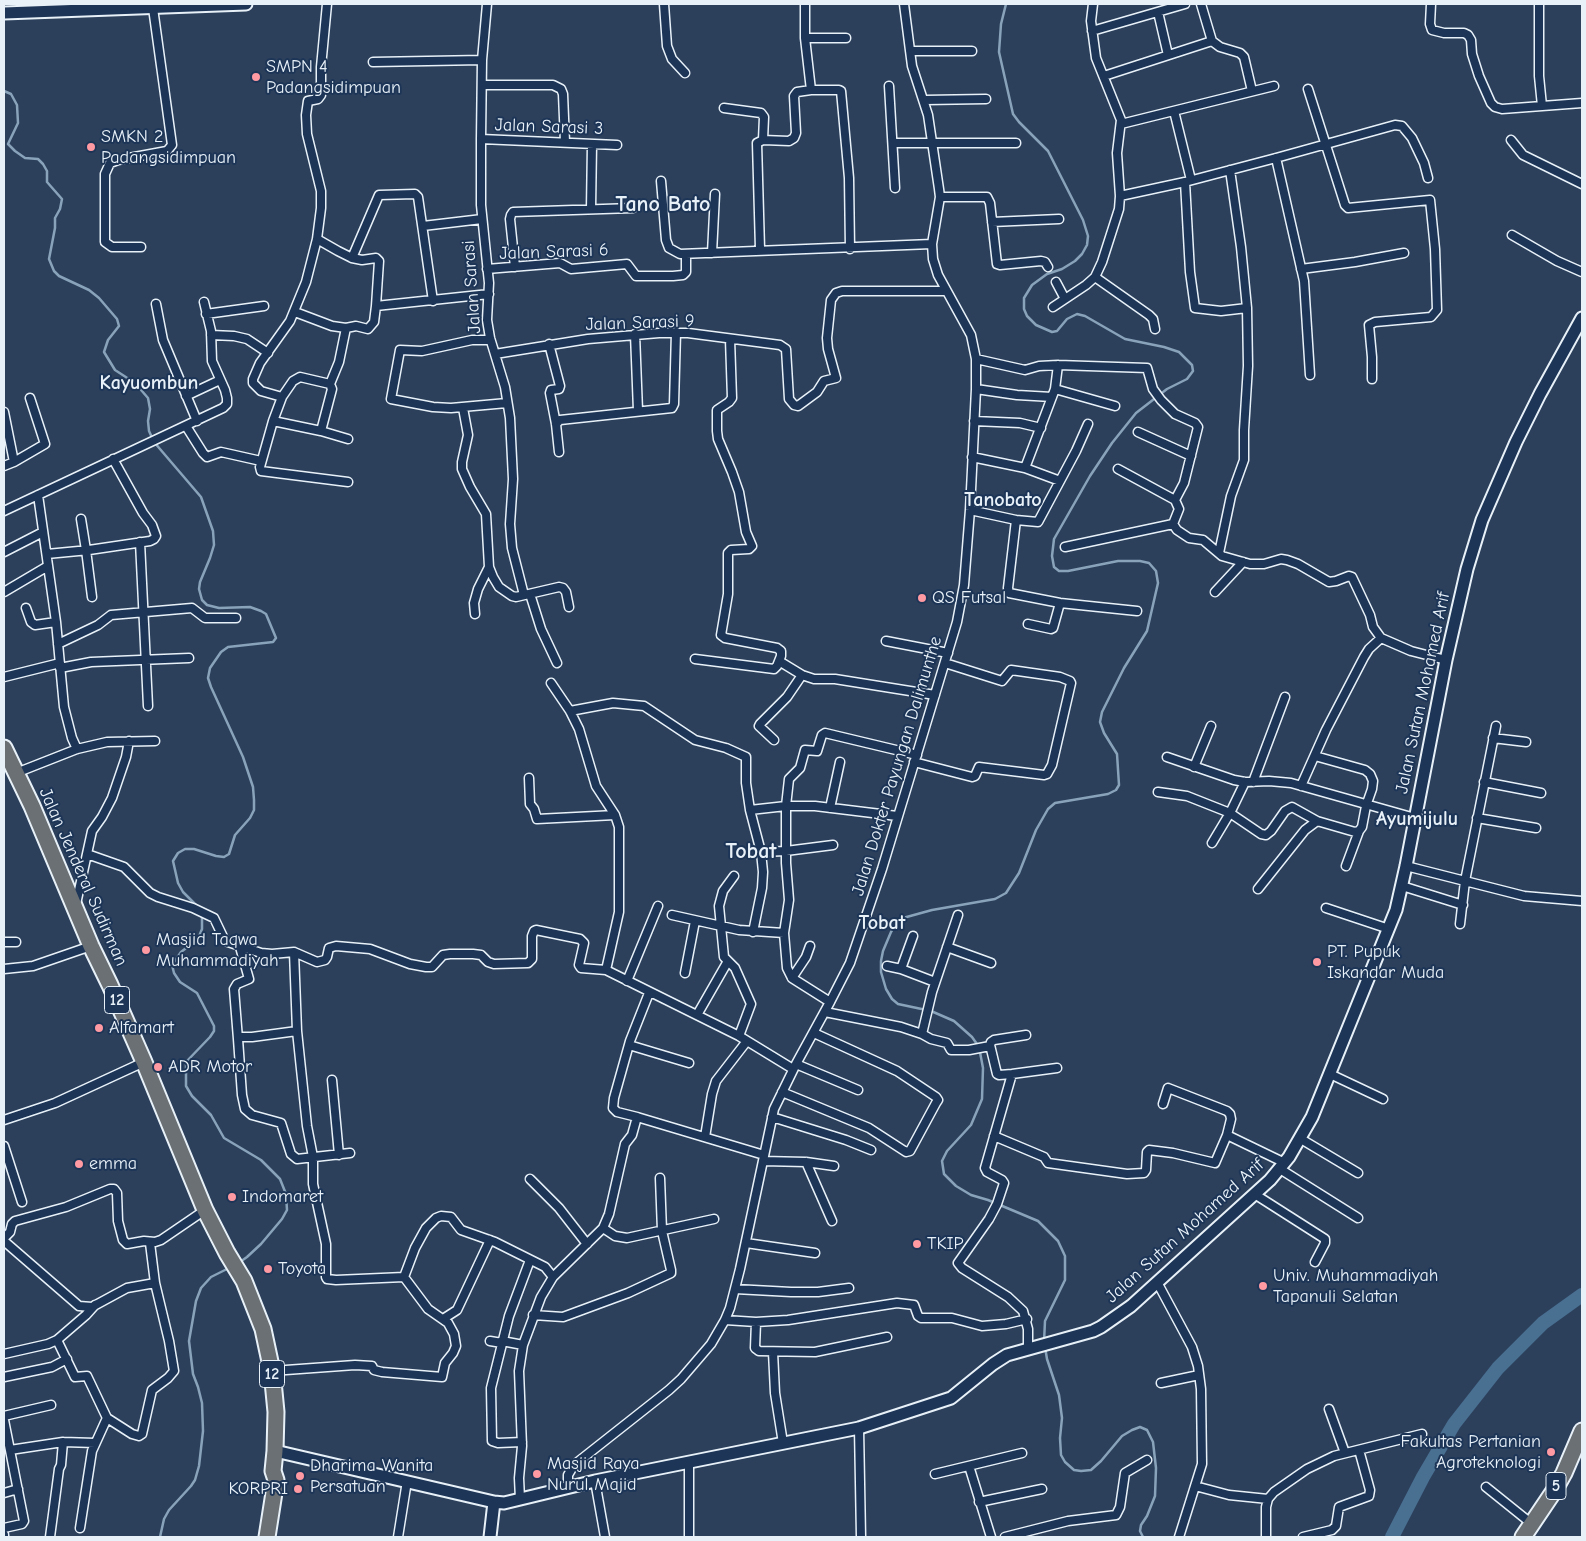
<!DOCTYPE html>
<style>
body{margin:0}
#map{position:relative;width:1586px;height:1541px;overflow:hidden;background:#2c405c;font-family:"Comic Neue",sans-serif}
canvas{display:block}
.frame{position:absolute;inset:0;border:5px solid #e8f1f8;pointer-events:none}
</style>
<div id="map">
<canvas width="1586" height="1541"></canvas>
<div class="frame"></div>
</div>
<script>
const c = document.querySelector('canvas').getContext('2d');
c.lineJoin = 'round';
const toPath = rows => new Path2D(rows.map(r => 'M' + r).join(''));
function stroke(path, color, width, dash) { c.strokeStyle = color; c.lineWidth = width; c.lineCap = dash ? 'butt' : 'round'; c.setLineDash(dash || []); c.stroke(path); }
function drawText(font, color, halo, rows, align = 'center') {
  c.font = font + ' "Comic Neue",sans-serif'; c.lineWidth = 4; c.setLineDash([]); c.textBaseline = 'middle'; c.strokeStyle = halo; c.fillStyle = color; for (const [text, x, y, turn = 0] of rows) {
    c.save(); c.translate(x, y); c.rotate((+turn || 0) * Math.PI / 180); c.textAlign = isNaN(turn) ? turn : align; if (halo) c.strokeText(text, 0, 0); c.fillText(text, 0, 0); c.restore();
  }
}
const stream = toPath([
 [1006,4,1001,24,999,52,1013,114,1019,122,1048,151,1083,220,1088,236,1087,245,1082,254,1075,261,1062,269,1047,274,1032,285,1024,298,1024,309,1027,316,1036,325,1052,332,1057,331,1067,319,1077,314,1085,316,1125,339,1164,347,1179,352,1192,365,1193,371,1187,379,1167,389,1136,413,1112,443,1090,476,1054,539,1052,556,1054,567,1059,571,1068,571,1118,561,1140,561,1149,563,1156,571,1158,583,1147,631,1124,668,1102,712,1100,722,1104,733,1117,754,1119,785,1116,790,1108,794,1055,803,1048,809,1036,830,1019,873,1006,893,995,899,932,910,903,918,896,924,891,932,883,951,881,961,881,972,886,989,892,999,898,1004,931,1011,954,1021,972,1037,979,1047,983,1068,982,1099,971,1125,947,1151,942,1161,944,1174,956,1186,971,1195,988,1200,1038,1221,1058,1241,1065,1256,1065,1280,1045,1321,1044,1342],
 [4,91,11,94,17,105,18,123,8,144,15,151,25,158,38,159,43,164,47,171,47,182,62,199,60,209,55,218,55,228,49,259,54,271,59,276,89,290,99,298,117,319,119,326,108,340,104,352,115,370,135,383,148,398,150,409,148,421,149,431,154,442,201,497,213,531,214,545,210,558,200,582,199,589,202,600,207,605,219,608,250,607,261,611,266,614,276,638,273,642,228,647,221,652,210,668,208,678,211,687,243,757,253,787,254,800,254,810,250,818,235,835,229,854,224,857,216,856,194,849,185,849,178,853,173,861,178,883,183,892,200,909],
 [202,914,202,929,198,939,181,952,172,965,174,973,180,982,197,993,214,1026,214,1031,210,1037,186,1062,186,1086,192,1096,211,1115,224,1138,261,1160,280,1179,286,1194,287,1210,282,1219,261,1244,247,1257,240,1262],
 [1045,1347,1047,1359,1059,1395,1062,1418,1060,1438,1061,1455,1065,1462,1074,1470,1081,1471,1091,1470,1101,1461,1122,1436,1132,1430,1140,1427,1147,1430,1153,1442,1156,1468,1155,1496,1147,1516,1141,1525,1140,1531,1143,1537],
 [160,1537,164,1519,169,1510,191,1486,195,1480,199,1466,203,1431,202,1403,198,1387,193,1374,189,1341,196,1301,201,1288,211,1277,231,1267]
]);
const river = toPath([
 [1392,1537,1423,1477,1454,1424,1498,1368,1543,1323,1582,1295]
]);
const street = toPath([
 [327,4,321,67,321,95,318,99,308,101,306,115,307,134,321,191,321,208,317,239,306,282,290,321,260,363,253,379,253,383,261,391,282,397,293,381,300,377,330,384,332,389,321,431,348,439],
 [487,4,482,60,481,139,481,205,489,283,487,320,490,338,505,387,510,418,513,479,510,524,512,548,524,595],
 [664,4,667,46,672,59,685,73],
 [805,4,805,38,811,90],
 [1201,4,1212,41,1220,47,1240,53,1244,57,1252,91],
 [1431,4,1430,24,1432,30,1444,33,1464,33,1468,35,1471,40,1472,54,1479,76,1491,103,1495,107,1502,109,1582,103],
 [1539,4,1539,76,1542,106],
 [1158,12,1168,55],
 [1092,31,1185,4],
 [805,38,846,38],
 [910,51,972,51],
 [373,62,482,60],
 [1104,76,1212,41],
 [482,85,553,85,561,89,563,94,565,142],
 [889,86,895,188],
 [1308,89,1345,205,1348,208,1430,200,1435,249,1437,310,1431,317,1375,322,1369,325,1372,357,1372,379],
 [925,100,986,99],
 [724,108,761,113,764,117,763,140],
 [1174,111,1191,180],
 [1121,124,1274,86],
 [481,139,617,145],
 [1511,140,1523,155,1582,184],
 [893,143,1016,143],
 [1276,158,1304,281,1310,375],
 [661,181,666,240,669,248,680,254,932,244],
 [1185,182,1190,272,1195,308,1221,311,1247,308],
 [1120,196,1185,182,1276,158,1395,125,1402,126,1412,138,1424,163,1428,178],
 [940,197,987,197,990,203,997,264,1000,265,1041,261,1045,262,1048,267],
 [591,209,592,144],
 [992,222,1059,219],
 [423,226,482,219],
 [1512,235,1557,261,1582,272],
 [317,239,338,251,352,258,379,195,415,194,418,197,433,301],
 [141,247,112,247,105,242,105,174,110,163,118,160,167,151,172,145,153,8],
 [760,249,757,143,763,140,789,141,794,138,796,133,794,96,797,92,811,90,839,90,841,91,849,178,850,249],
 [712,253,715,194],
 [352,258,362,260,376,258,379,261,376,306],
 [515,267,510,219,511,215,513,212,633,208],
 [487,269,560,263,571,269,627,264,636,276,673,276,683,275,686,272,686,254],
 [1301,269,1355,262,1404,253],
 [1095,277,1149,315,1153,319,1155,329],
 [1056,282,1065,299],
 [156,304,163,340,197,421],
 [1053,307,1086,285,1095,277,1102,262,1119,209,1120,196,1117,153,1121,120,1096,58,1091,21,1093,4],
 [295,312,332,326,346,328,356,326,368,329,374,322,376,306,489,294],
 [206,314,264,306],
 [635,334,638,411],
 [211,335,234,336,247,339,268,353],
 [490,340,472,340,422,351,400,350,391,399,433,407,451,408,507,403],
 [549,344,560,386,559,389,551,390,550,393,556,424,559,452],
 [495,354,588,339,659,333,688,333,780,345,786,349,789,399,794,405,798,406,817,392,824,381,836,378,828,349,827,338,831,300,836,293,842,291,946,291],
 [976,359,1025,370,1039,366,1058,365,1147,368,1153,389,1161,400,1175,414,1195,423,1198,427,1184,483,1175,500],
 [330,384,339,362,346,328],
 [976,389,1017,395,1052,397],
 [1055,389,1115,406],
 [186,396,220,380],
 [282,397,273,421,260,467,261,471,348,482],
 [463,408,468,435,462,462,462,469,470,487,486,514,489,567,493,577,499,587,512,596,516,597,559,587,563,588,566,592,569,607],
 [4,412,14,462],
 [273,421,321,431],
 [974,421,1020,423,1041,428],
 [556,424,560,420,672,408,674,404,676,332],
 [186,426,203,453,207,457,221,452,261,461],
 [1138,432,1191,456],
 [972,457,1025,468,1060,481],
 [4,466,14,462,45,444,30,398],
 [1025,468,1055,389,1058,365],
 [1118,469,1175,500,1179,509,1173,524],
 [38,495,56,622,64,707,72,738,77,749],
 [970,510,1016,520,1038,522,1076,451,1088,424],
 [4,511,223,408,227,404,227,398,225,390,212,361,211,331,204,302],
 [81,519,86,550,92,597],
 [1016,520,1008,588,1009,593,1060,603,1137,611],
 [1173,524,1177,530,1189,538,1203,540,1222,556,1250,564,1264,564,1281,559,1287,560,1298,564,1329,582,1336,581,1349,576,1352,577,1370,615,1373,627,1381,638,1411,651,1446,660],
 [140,542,148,706],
 [1065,547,1173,524],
 [4,552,43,532],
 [1219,553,1231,496,1244,460,1244,430,1248,366,1247,308,1241,247,1230,170],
 [47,554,89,550,150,541,154,539,156,536,152,525,143,513,113,459],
 [4,592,48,566],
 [1215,592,1243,562],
 [530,594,541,629,557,663],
 [26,608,31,622,35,625,56,622],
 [475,614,474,603,478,589,489,567],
 [1028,624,1051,629,1053,628,1060,603],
 [886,641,948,653],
 [58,644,98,625,111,615,192,608,205,618,236,618],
 [695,659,774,669,777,666,781,656,781,651,777,648,725,638,721,635,728,594,728,553,731,550,749,549,752,546,746,532,739,492,732,472,718,439,717,431,717,410,729,402,732,398,730,339],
 [779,661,802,675,814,679,835,679,935,695],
 [60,668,91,662,189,658],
 [4,677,60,663],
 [551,683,570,711,579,729,596,786,615,815,619,827,619,912,606,970,739,1036,793,1069],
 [570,711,613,703,644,706,695,740,726,748,746,757,746,783,750,810],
 [1493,738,1526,742],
 [774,740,759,726,760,724,787,697,802,675],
 [1167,757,1234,780,1245,782,1269,781,1291,783,1415,818],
 [914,762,972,777,975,776,979,767,1044,775,1047,774,1052,765,1071,683,1070,681,1060,677,1011,670,1002,681,945,663],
 [1194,767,1211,726],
 [16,773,77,749,107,742,155,741],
 [529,778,530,804,534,809,537,819,615,815],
 [1253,782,1285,697],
 [1484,782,1541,793],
 [1301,786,1326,730,1364,657,1369,649,1381,638],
 [1158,792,1187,796,1230,813,1261,834,1266,835,1271,831,1285,811,1292,807,1317,821,1355,832,1359,831,1362,827,1366,806,1372,789,1373,781,1370,774,1365,770,1315,756],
 [830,808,840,762],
 [1477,818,1536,828],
 [1212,843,1230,813,1245,782],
 [761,852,786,851,833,845],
 [87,854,124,867,150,893,158,897,193,908,214,918,225,941,261,953,272,954,294,952,317,962,325,960,327,957,329,948,336,946,370,949,410,964,426,967,432,967,443,955,450,954,473,954,481,955,488,962,494,964,528,963,532,959,532,936,534,931,536,930,580,939,584,943,579,965,581,968,606,970],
 [1346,866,1359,831],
 [1406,866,1524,896,1582,901],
 [734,876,723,891,719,906,724,957,735,968,751,1004,739,1036],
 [1402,886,1463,905],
 [1258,889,1305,830,1317,821],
 [76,904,92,831,102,817,112,798,126,757,129,741],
 [1326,908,1389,929],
 [672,915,739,930,784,933],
 [1460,924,1465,881,1496,726],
 [753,932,762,888,763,872,761,852,750,810,786,806,789,779,800,768,805,750,817,751,822,735,825,733,917,755],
 [4,942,16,942],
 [947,947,991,963],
 [294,952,297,1031,307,1126,313,1157,313,1184,326,1244,326,1277,327,1279,336,1280,404,1277],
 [887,966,901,969,935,982],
 [4,969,33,966,91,946],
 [901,969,913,936],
 [685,973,695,921],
 [792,978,806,957,810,946],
 [627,981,658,906],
 [830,1002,792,978,787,968,784,933,789,900,786,863,786,806,815,806,897,816],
 [825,1012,901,1027,922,1034,932,992,958,915],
 [697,1015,728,961],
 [297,1031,252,1037,239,1037,238,1039,242,1095,245,1109,252,1115,281,1123,291,1154,297,1159,350,1153],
 [922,1034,931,1039,947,1043,951,1050,969,1050,990,1046],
 [1026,1035,994,1040,991,1042,990,1045,997,1074,999,1075,1012,1074,1057,1068],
 [238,1039,234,989,237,984,249,979,240,947],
 [629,1045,689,1063],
 [796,1064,858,1090],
 [1012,1074,985,1168,987,1172,1002,1180,1004,1183,997,1204,989,1219,958,1263,962,1268,1008,1297,1023,1311,1028,1329,1028,1348],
 [1330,1074,1383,1099],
 [332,1080,339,1155],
 [782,1092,869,1128,906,1152,910,1151,936,1103,938,1100,936,1097,897,1071,814,1033],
 [1163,1104,1168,1088,1227,1111,1230,1114,1231,1119,1227,1135,1285,1163],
 [637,1117,617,1112,613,1108,614,1098,630,1041,649,993],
 [772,1117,846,1140,871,1150],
 [4,1120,55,1103,144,1062],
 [994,1136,1044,1157,1048,1163,1127,1174,1144,1173,1146,1170,1147,1152,1149,1150,1173,1153,1215,1163,1227,1135],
 [705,1137,712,1094,716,1081,747,1041],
 [1301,1139,1358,1173],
 [4,1146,22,1202],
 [763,1161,806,1162,834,1166],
 [806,1162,832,1221],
 [1280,1169,1358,1218],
 [530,1179,559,1208,587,1244],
 [1256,1195,1325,1239,1325,1243,1315,1262],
 [603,1228,615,1236,627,1238,714,1219],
 [4,1238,10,1232,12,1224,15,1221,66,1207,110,1189,114,1189,117,1193,118,1221,123,1240,127,1244,144,1241,155,1242,161,1240,205,1210],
 [4,1241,79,1306,92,1307,127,1288,155,1283],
 [746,1243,815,1253],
 [1157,1282,1192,1347,1198,1366,1201,1389,1202,1464,1179,1537],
 [735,1289,791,1292,818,1292,849,1288],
 [533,1315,563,1317,628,1293,671,1273,671,1270,662,1231,660,1178],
 [443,1319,457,1310,490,1240],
 [725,1320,756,1322,788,1320,897,1303,914,1305,918,1316,921,1318,952,1318,982,1326,1006,1324,1027,1319],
 [756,1322,755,1348,759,1351,815,1352,887,1337],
 [57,1340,75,1377,87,1376,107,1418,92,1451,80,1528],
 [490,1341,502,1343],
 [502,1341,523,1345],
 [773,1352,775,1393,783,1443],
 [4,1354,48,1344,57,1340,86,1315,95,1305],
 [272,1371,355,1365,372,1366,374,1370,382,1372,442,1377,445,1363,453,1353,456,1346,454,1334,448,1323,428,1309,404,1277,415,1248,426,1228,436,1218,441,1216,451,1217,461,1230,495,1242,545,1267,553,1277],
 [4,1377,52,1367,67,1359],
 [1161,1383,1199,1375],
 [1329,1409,1345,1453],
 [4,1416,51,1405],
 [107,1418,132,1434,139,1436,142,1434,152,1390,168,1378,174,1371,169,1341,155,1283,150,1243],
 [4,1420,24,1521,22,1524,4,1528],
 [859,1428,861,1537],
 [522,1442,498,1443,492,1441,491,1388,509,1316,530,1260],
 [10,1450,63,1442,95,1443],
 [969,1466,991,1537],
 [935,1474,1022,1453],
 [595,1481,605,1537],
 [1195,1486,1229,1495,1268,1499],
 [1486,1487,1532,1524],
 [568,1488,568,1475,574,1465,669,1390,681,1379,711,1344,725,1320,730,1308,740,1269,774,1109,796,1064,830,1002,850,963,882,869,957,622,964,585,970,510,976,389,976,359,971,335,938,275,933,259,932,244,940,197,939,189,928,115,912,66,904,4],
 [4,1493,18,1489],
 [520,1499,519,1478,522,1446,519,1371,523,1345,541,1297,553,1277,603,1228,609,1214,625,1144,632,1135,637,1117,764,1155],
 [979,1502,1042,1489],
 [4,1535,4,1537],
 [50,1537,59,1469,61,1465,63,1442],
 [398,1537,407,1481],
 [689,1537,689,1461],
 [1005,1537,1068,1521,1116,1515,1120,1507,1125,1473,1147,1460],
 [1266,1537,1266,1507,1268,1499,1274,1492,1307,1469,1334,1456,1422,1434],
 [1303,1537,1332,1530,1336,1526,1339,1507,1369,1496,1370,1490,1359,1450]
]);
const secondary = toPath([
 [4,13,246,4],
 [275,1451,494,1502,504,1503,595,1481,859,1428,951,1398,993,1364,1007,1355,1093,1331,1101,1327,1131,1306,1270,1180,1289,1157,1312,1117,1396,910,1406,866,1446,660,1467,569,1482,520,1516,442,1540,394,1582,318],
 [490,1537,494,1502]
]);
const highway = toPath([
 [4,748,32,806,91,946,110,985,144,1062,205,1210,227,1253,244,1281,263,1329,272,1371,276,1412,275,1451,273,1471,276,1480,267,1537],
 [1523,1537,1554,1491,1564,1473,1582,1431]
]);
const markers = [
 [256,77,5,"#ff9aa2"],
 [91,147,5,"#ff9aa2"],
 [922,598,5,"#ff9aa2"],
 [146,950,5,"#ff9aa2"],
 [1317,962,5,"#ff9aa2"],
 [99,1028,5,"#ff9aa2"],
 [158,1067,5,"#ff9aa2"],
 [79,1164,5,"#ff9aa2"],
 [232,1197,5,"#ff9aa2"],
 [917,1244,5,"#ff9aa2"],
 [268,1269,5,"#ff9aa2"],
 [1263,1286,5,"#ff9aa2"],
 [1551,1452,5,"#ff9aa2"],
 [537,1474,5,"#ff9aa2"],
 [300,1476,5,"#ff9aa2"],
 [298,1489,5,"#ff9aa2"]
];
const shields = [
 [117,1000,25],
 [272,1374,25],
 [1556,1486,20]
];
const shieldNames = [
 ["12",117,1000],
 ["12",272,1374],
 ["5",1556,1486]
];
const poiNames = [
 ["SMPN 4",266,67],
 ["Padangsidimpuan",266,88],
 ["SMKN 2",101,137],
 ["Padangsidimpuan",101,158],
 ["QS Futsal",932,598],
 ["Masjid Taqwa",156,940],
 ["Muhammadiyah",156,961],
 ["PT. Pupuk",1327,952],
 ["Iskandar Muda",1327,973],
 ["Alfamart",109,1028],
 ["ADR Motor",168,1067],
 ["emma",89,1164],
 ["Indomaret",242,1197],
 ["TKIP",927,1244],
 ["Toyota",278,1269],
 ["Univ. Muhammadiyah",1273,1276],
 ["Tapanuli Selatan",1273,1297],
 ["Fakultas Pertanian",1541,1442,"right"],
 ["Agroteknologi",1541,1463,"right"],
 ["Masjid Raya",547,1464],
 ["Nurul Majid",547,1485],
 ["Dharima Wanita",310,1466],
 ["Persatuan",310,1487],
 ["KORPRI",288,1489,"right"]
];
const streetNames = [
 ["Jalan Sarasi 3",549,127,2],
 ["Jalan Sarasi 6",554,252,-2],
 ["Jalan Sarasi",472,287,-94],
 ["Jalan Sarasi 9",640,323,-2],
 ["Jalan Sutan Mohamed Arif",1423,693,-78],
 ["Jalan Dokter Payungan Dalimunthe",897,766,-73],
 ["Jalan Jenderal Sudirman",83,877,66],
 ["Jalan Sutan Mohamed Arif",1185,1231,-42]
];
const quarterNames = [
 ["Kayuombun",149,383],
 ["Tanobato",1003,500],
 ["Ayumijulu",1417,819],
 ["Tobat",882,923]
];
const districtNames = [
 ["Tano Bato",663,205],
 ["Tobat",751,852]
];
stroke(stream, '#89a3ba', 2.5);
stroke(river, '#496f91', 14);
stroke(street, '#e8f1f8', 11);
stroke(secondary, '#e8f1f8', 15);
stroke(highway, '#e8f1f8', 19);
stroke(street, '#1d3557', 8);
stroke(secondary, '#1d3557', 11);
stroke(highway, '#6a7074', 15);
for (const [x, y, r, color] of markers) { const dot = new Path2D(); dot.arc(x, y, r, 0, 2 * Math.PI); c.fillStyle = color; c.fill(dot); stroke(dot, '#1d3557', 2); }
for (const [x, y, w] of shields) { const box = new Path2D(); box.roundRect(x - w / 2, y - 13.5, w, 27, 4); c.fillStyle = '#1d3557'; c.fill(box); stroke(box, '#e8f1f8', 1); }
drawText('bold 16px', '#e8f1f8', null, shieldNames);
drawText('18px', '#e8f1f8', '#1d3557', poiNames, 'left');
drawText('18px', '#e8f1f8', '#1d3557', streetNames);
drawText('bold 20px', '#e8f1f8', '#1d3557', quarterNames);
drawText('bold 22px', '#e8f1f8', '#1d3557', districtNames);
</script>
